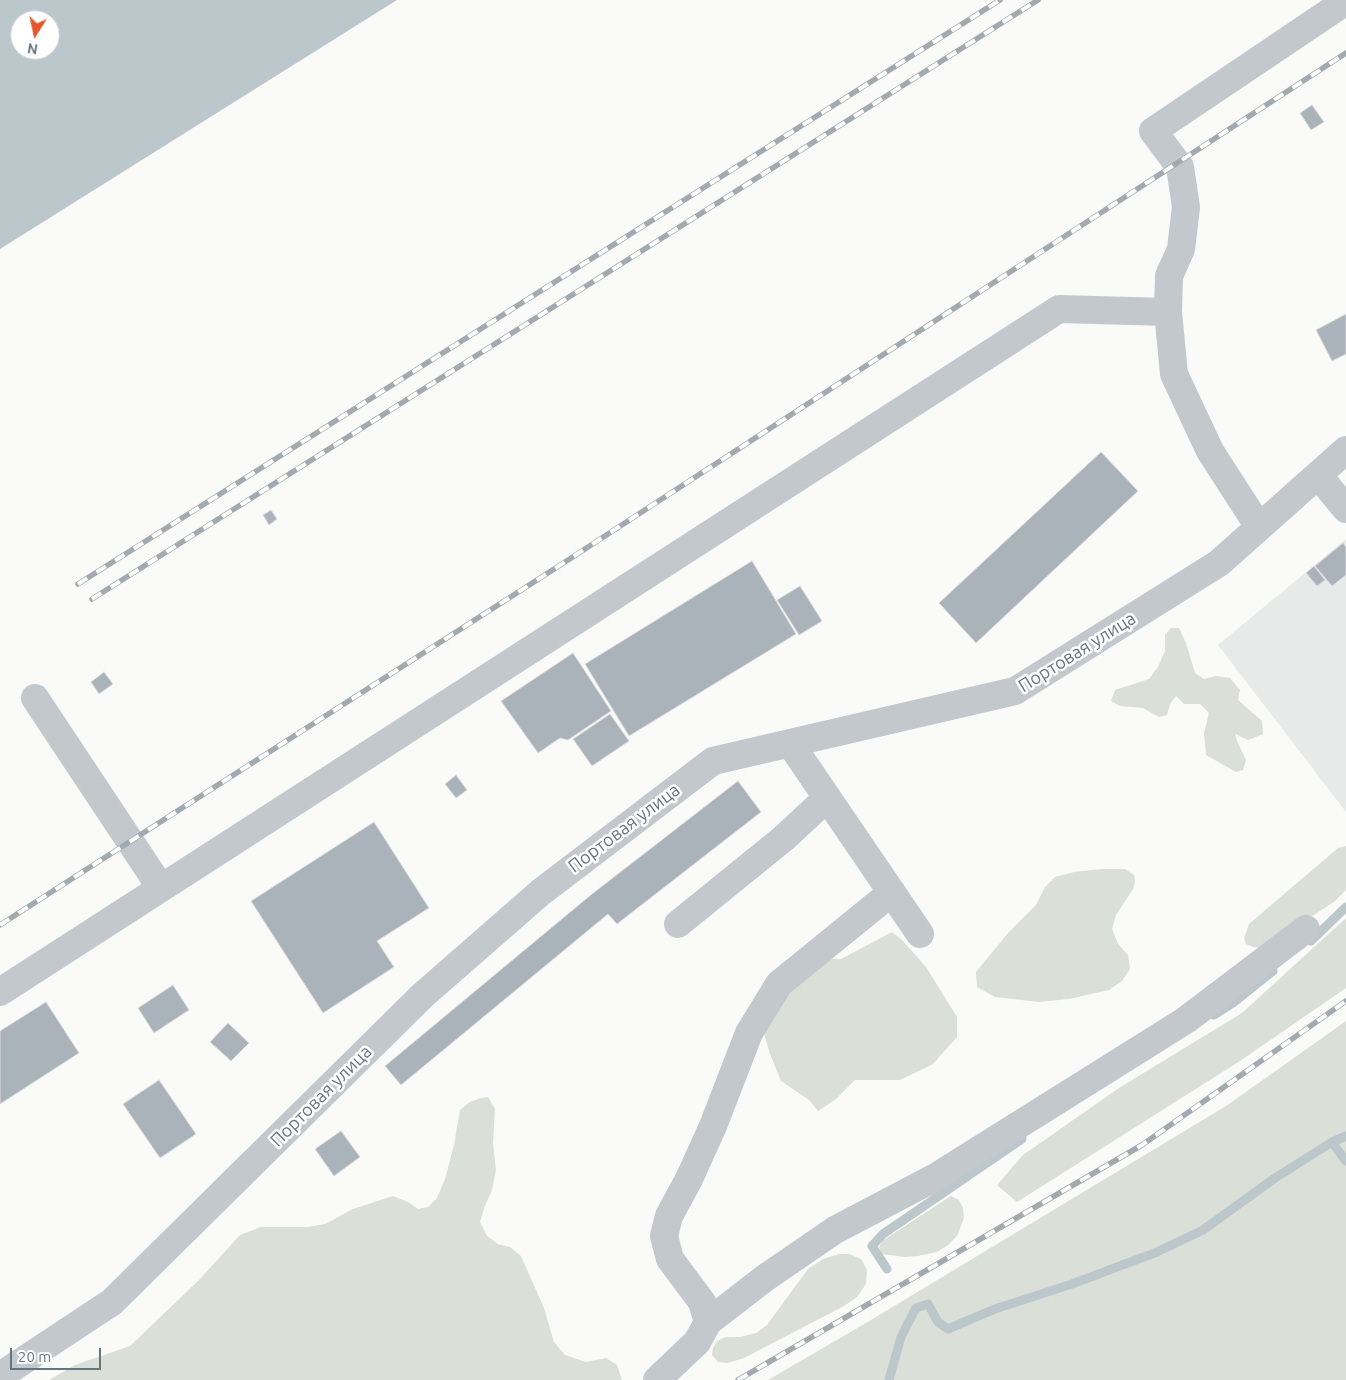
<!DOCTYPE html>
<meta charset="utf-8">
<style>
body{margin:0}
#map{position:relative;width:1346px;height:1380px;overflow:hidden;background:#fafaf8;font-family:Ubuntu,sans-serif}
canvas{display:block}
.north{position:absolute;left:10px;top:10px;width:50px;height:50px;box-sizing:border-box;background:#fff;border:1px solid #c1c8cd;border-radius:50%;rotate:190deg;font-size:14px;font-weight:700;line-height:20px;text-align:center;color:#657683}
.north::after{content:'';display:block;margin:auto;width:18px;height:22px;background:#e4572e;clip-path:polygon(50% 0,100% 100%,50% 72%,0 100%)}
.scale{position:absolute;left:10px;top:1348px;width:91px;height:22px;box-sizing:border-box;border:2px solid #657683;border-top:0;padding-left:6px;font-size:15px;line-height:18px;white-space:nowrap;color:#657683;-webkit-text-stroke:4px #fff;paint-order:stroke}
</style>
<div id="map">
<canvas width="1346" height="1380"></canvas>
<div class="north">N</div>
<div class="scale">20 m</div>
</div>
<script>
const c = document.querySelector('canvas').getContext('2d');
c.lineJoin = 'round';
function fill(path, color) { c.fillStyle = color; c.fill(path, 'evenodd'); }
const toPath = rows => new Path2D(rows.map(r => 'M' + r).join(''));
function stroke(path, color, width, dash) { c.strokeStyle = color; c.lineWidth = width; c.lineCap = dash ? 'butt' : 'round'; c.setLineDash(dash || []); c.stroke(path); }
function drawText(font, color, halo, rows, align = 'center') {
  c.font = font + ' Ubuntu,sans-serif'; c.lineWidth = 5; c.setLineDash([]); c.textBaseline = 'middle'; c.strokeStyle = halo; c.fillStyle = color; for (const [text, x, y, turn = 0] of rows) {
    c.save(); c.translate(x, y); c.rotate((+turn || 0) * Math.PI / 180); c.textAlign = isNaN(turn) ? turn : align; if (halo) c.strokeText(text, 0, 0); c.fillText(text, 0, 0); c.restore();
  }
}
const built = toPath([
 [1346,539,1346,812,1218,645]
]);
const green = toPath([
 [1171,628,1179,628,1186,643,1195,673,1204,679,1216,676,1230,678,1240,690,1238,700,1262,721,1263,734,1248,740,1235,734,1237,741,1246,760,1243,770,1236,772,1206,755,1204,733,1209,713,1200,704,1184,704,1176,696,1170,704,1167,715,1159,717,1143,708,1120,706,1111,701,1115,690,1149,679,1158,667,1165,651,1165,635],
 [1346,846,1346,890,1334,902,1261,948,1253,947,1246,944,1244,938,1249,924,1338,848],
 [1102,869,1125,869,1134,875,1135,882,1133,889,1116,915,1112,929,1118,944,1128,955,1130,969,1122,981,1109,990,1069,999,1039,1002,995,997,977,987,976,972,1009,932,1036,905,1045,887,1055,877,1074,872],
 [1346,918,1346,988,1240,1061,1017,1202,997,1185,1023,1155,1119,1088,1242,1013],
 [892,932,902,940,926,967,957,1017,957,1037,933,1064,900,1080,855,1080,836,1099,818,1111,809,1100,781,1081,770,1054,764,1033,776,1006,823,959,841,959],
 [1346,1021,1346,1380,768,1380,866,1323,1226,1106],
 [488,1097,495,1109,493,1144,496,1170,492,1190,484,1208,480,1222,487,1236,498,1244,510,1247,521,1256,544,1308,554,1342,565,1355,586,1362,606,1358,617,1365,622,1380,49,1380,75,1365,130,1346,199,1280,240,1235,261,1227,308,1227,325,1224,353,1209,393,1196,408,1202,418,1209,428,1207,437,1198,445,1179,454,1145,460,1110,470,1102,481,1098],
 [951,1196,959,1200,963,1208,964,1218,957,1236,948,1245,937,1252,918,1256,904,1257,882,1254,879,1247,882,1241],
 [839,1254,849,1254,861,1259,867,1270,866,1284,857,1297,844,1306,744,1358,728,1363,718,1362,712,1355,713,1348,717,1341,726,1337,740,1337,756,1333,767,1325,808,1269,823,1259]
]);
const water = toPath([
 [0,0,397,0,0,249],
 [20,20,50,20,50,50,20,50]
]);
const stream = toPath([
 [1311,941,1346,907],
 [1214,1015,1233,1003,1273,971],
 [1332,1142,1346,1161],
 [887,1269,872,1246,883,1234,1022,1139],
 [889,1380,901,1337,916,1308,928,1304,938,1322,948,1329,995,1309,1072,1284,1157,1252,1203,1230,1275,1178,1332,1142,1346,1136]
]);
const building = toPath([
 [1312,105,1324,122,1311,130,1300,113,1312,105],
 [1346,314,1346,354,1332,361,1316,330,1346,314],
 [1101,452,1138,491,976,643,939,603,1101,452],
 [271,510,277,519,269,525,263,515,271,510],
 [1343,543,1346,547,1346,575,1332,586,1315,566,1343,543],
 [752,561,796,634,629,736,585,664,752,561],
 [1314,566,1325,580,1317,586,1306,573,1314,566],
 [800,586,822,621,799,635,777,600,800,586],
 [573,653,611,711,568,740,560,738,538,753,501,701,573,653],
 [104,672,113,684,99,694,91,682,104,672],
 [610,714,629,741,592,766,573,739,610,714],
 [456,775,467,790,456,798,445,784,456,775],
 [738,781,761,812,617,924,608,914,401,1085,385,1066,592,894,738,781],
 [374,822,429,908,377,941,394,967,323,1013,251,901,374,822],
 [173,985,189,1010,154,1033,138,1008,173,985],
 [46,1002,79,1053,0,1104,0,1031,46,1002],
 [228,1023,249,1043,231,1061,210,1042,228,1023],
 [159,1080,196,1134,160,1158,123,1104,159,1080],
 [341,1131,360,1157,334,1176,315,1149,341,1131]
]);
const minor = toPath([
 [1318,475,1346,509],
 [1259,527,1210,451,1174,374,1168,312,1169,276,1181,249,1186,207,1180,167,1153,131,1346,1],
 [35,698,161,888],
 [790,743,920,934],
 [678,924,784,838,827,798],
 [0,992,1059,309,1168,312],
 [708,1322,765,1278,835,1230,934,1178,1186,1020,1306,929],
 [0,1376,112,1302,422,996,541,892,713,761,1015,691,1219,563,1346,450],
 [657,1380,697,1342,708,1322,702,1302,670,1259,664,1236,669,1216,689,1179,713,1126,749,1033,779,984,892,892]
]);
const rail = toPath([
 [78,584,1000,0],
 [92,599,1038,0],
 [0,925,565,562,1346,53],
 [738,1380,1142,1145,1346,1001]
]);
const streetNames = [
 ["Портовая улица",1077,652,-32],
 ["Портовая улица",624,828,-37],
 ["Портовая улица",321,1096,-45]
];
fill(built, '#e8e9e9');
fill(green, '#dadfd7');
fill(water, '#bbc7cb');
stroke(stream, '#bbc7cb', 9);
fill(building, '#aab3b9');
stroke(building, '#dcdcda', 1);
stroke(minor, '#c3c8cc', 28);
stroke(rail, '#a2aab0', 5.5);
stroke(rail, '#fff', 4, [11]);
drawText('18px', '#657683', '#fff', streetNames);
</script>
